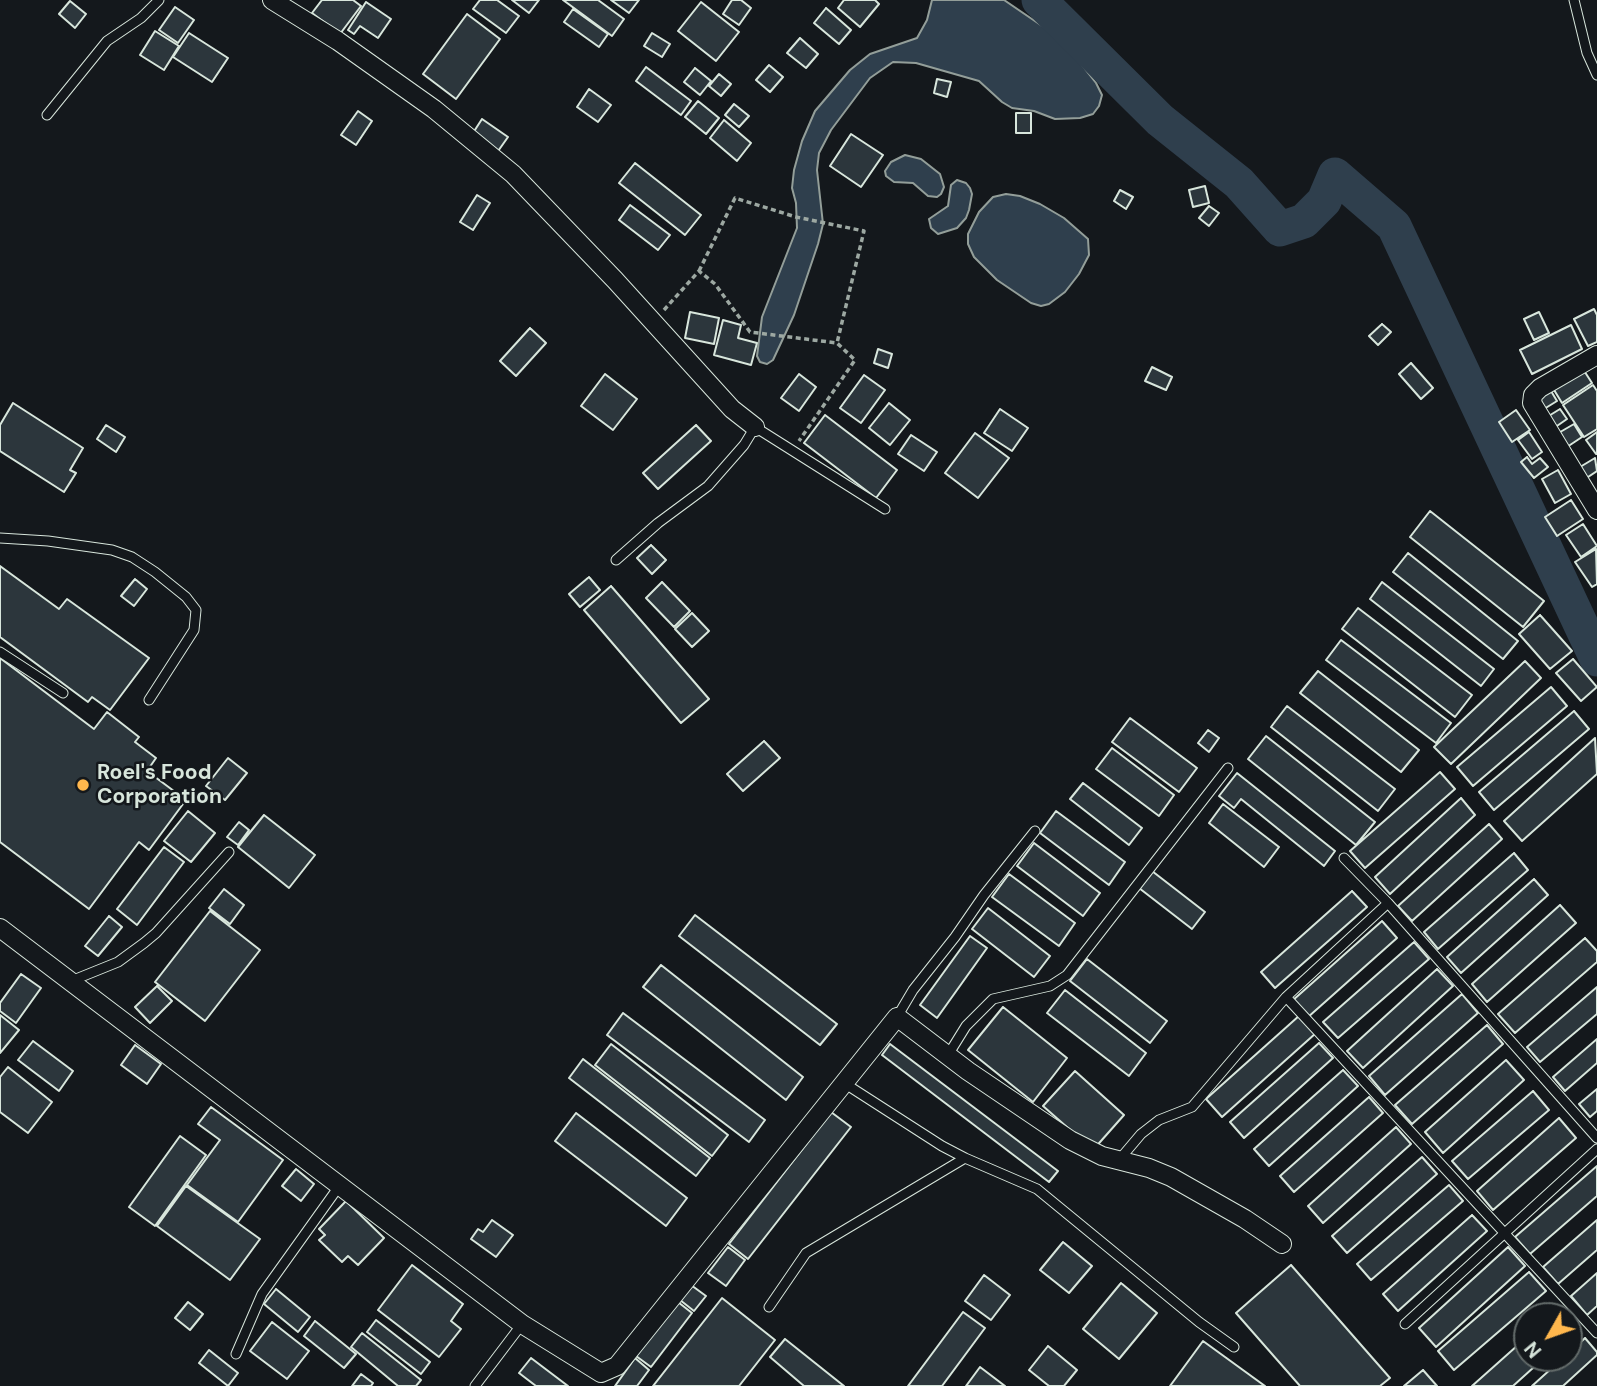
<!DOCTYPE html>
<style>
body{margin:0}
#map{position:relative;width:1597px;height:1386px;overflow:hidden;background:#14181c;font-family:"DM Sans",sans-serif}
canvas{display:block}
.north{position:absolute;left:1513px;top:1302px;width:70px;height:70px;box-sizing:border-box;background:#14181c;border:2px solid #626a69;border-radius:50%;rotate:230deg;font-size:19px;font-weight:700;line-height:28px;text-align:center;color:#d8e6dc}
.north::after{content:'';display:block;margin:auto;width:24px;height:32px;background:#ffb74d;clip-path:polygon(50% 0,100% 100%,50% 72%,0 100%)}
</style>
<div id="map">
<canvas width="1597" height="1386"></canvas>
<div class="north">N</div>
</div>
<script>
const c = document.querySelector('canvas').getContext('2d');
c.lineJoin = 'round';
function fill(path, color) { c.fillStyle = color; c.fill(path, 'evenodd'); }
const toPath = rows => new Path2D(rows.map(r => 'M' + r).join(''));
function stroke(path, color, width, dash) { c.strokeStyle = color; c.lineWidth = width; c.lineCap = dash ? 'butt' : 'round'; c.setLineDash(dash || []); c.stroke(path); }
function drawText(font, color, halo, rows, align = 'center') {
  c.font = font + ' "DM Sans",sans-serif'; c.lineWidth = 5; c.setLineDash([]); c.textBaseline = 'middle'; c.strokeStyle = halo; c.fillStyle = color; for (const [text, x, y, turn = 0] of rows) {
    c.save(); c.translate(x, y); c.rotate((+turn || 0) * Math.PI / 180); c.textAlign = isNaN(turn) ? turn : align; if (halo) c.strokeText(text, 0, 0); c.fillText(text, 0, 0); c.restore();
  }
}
const water = toPath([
 [932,0,1004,0,1051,32,1074,55,1096,83,1102,95,1099,106,1093,114,1080,118,1055,119,1034,111,1012,108,1002,102,979,81,916,63,893,62,870,78,831,130,819,153,817,170,823,224,818,244,794,315,773,360,767,364,760,362,757,356,762,317,797,228,796,203,792,188,794,170,802,141,815,111,850,70,870,54,917,38,927,20,932,0],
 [905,155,921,159,940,174,944,187,941,194,937,197,928,196,913,183,894,182,886,176,885,171,891,162,905,155],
 [957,180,966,183,970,188,972,194,969,210,966,218,957,228,938,234,931,228,929,219,948,206,951,185,957,180],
 [1006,194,1020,196,1040,204,1064,218,1088,239,1089,255,1079,274,1065,292,1049,304,1041,306,1031,303,997,280,974,257,968,244,968,234,979,212,993,197,1006,194]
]);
const river = toPath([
 [1039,0,1160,120,1239,183,1280,229,1304,221,1324,201,1335,175,1394,226,1597,659]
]);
const building = toPath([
 [322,0,353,0,361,6,340,34,312,13,322,0],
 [480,0,497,0,519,16,506,33,473,9,480,0],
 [512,0,539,0,529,13,512,0],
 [563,0,598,0,624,19,612,36,563,0],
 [611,0,639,0,629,13,611,0],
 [732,0,741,0,751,8,739,25,723,14,732,0],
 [844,0,875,0,879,4,860,27,838,8,844,0],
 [70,1,86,14,75,28,59,14,70,1],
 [366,2,391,19,378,38,360,26,354,34,348,30,366,2],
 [701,2,739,32,716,61,678,31,701,2],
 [175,7,194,20,178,43,159,30,175,7],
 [826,8,851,30,839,44,814,23,826,8],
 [573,9,608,34,599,47,564,22,573,9],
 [467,14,500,39,456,99,423,74,467,14],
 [155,31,179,46,164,70,140,55,155,31],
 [189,33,228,58,212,82,173,57,189,33],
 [652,33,670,44,662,57,644,46,652,33],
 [800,38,818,54,806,68,787,53,800,38],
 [769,65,783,77,770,92,756,80,769,65],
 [646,67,691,101,681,115,636,81,646,67],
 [695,68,711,81,700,95,684,82,695,68],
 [719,74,731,84,721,96,709,86,719,74],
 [937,79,951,82,947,97,934,93,937,79],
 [589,89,611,105,598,122,577,107,589,89],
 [698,101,719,118,706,134,685,117,698,101],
 [734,104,749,116,739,127,725,115,734,104],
 [358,111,372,121,356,145,341,135,358,111],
 [1016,113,1031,113,1031,133,1016,133,1016,113],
 [482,119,508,137,496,154,471,136,482,119],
 [724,120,751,143,737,161,710,138,724,120],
 [851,134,883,155,861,187,830,166,851,134],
 [635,163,701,215,685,235,619,183,635,163],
 [1205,186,1209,203,1193,207,1189,190,1205,186],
 [1120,190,1133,197,1126,209,1114,201,1120,190],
 [477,195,490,203,473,230,460,222,477,195],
 [630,205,670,235,658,250,619,220,630,205],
 [1209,206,1219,213,1209,226,1199,218,1209,206],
 [1594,309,1597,315,1597,342,1588,346,1574,319,1594,309],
 [690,312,719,318,714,344,685,338,690,312],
 [1539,312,1549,333,1534,340,1524,319,1539,312],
 [723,320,741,325,738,338,757,343,751,365,714,355,723,320],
 [1382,324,1391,332,1378,345,1369,336,1382,324],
 [1571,325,1582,349,1532,374,1520,350,1571,325],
 [530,328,546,343,516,376,500,361,530,328],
 [878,349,892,354,888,368,874,363,878,349],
 [1411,363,1433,388,1421,399,1399,374,1411,363],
 [1581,366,1592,383,1562,403,1551,385,1581,366],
 [1152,367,1172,377,1166,390,1145,381,1152,367],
 [605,374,637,399,613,430,581,406,605,374],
 [799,374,816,387,799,411,781,398,799,374],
 [864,375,885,390,861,423,840,408,864,375],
 [1593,385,1597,391,1597,429,1584,437,1563,405,1593,385],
 [1551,391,1557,401,1544,409,1538,399,1551,391],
 [13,403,83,448,70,470,76,473,64,492,0,451,0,425,13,403],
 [889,403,910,420,890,445,869,428,889,403],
 [1000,409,1028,428,1012,451,984,433,1000,409],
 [1560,409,1567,419,1554,428,1547,417,1560,409],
 [1516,410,1530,430,1512,442,1499,422,1516,410],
 [825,415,897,470,876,498,804,443,825,415],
 [1574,424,1582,437,1564,449,1555,435,1574,424],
 [106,425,125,437,116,452,97,439,106,425],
 [696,425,711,441,658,489,643,473,696,425],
 [1529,432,1542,452,1532,459,1518,440,1529,432],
 [1597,432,1597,454,1596,454,1586,440,1597,432],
 [975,433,1009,458,978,498,945,473,975,433],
 [911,435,937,452,924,471,898,454,911,435],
 [1527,457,1532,464,1540,458,1548,467,1534,478,1521,462,1527,457],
 [1595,458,1597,471,1582,481,1575,470,1595,458],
 [1558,470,1571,494,1555,503,1542,479,1558,470],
 [1571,500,1583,519,1557,536,1545,517,1571,500],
 [1430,511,1544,601,1523,627,1410,537,1430,511],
 [1583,524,1597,546,1581,557,1566,535,1583,524],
 [651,545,666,560,652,574,637,558,651,545],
 [1596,549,1597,584,1592,587,1575,562,1596,549],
 [1408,553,1518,641,1503,659,1393,572,1408,553],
 [0,566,59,609,67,599,149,658,110,710,92,697,88,702,0,637,0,566],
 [589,577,600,590,580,607,569,594,589,577],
 [135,579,147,589,134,606,121,596,135,579],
 [662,582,690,611,674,627,646,598,662,582],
 [1382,582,1494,669,1481,686,1370,599,1382,582],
 [611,586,709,699,681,723,584,610,611,586],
 [1358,608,1472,695,1455,717,1342,629,1358,608],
 [692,613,709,631,692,647,675,629,692,613],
 [1540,615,1572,651,1550,669,1519,634,1540,615],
 [1341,640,1451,723,1436,743,1326,660,1341,640],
 [0,658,94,729,107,712,139,737,135,742,156,758,147,771,186,800,149,850,139,842,89,909,0,842,0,658],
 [1573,659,1597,687,1581,701,1556,673,1573,659],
 [1525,661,1541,678,1451,764,1434,747,1525,661],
 [1318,671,1419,750,1401,772,1300,693,1318,671],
 [1551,687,1567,706,1473,786,1457,767,1551,687],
 [1287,706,1395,789,1378,811,1271,727,1287,706],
 [1574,711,1589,729,1494,810,1479,792,1574,711],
 [1130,718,1197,768,1179,792,1112,742,1130,718],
 [1208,730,1219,738,1209,752,1198,743,1208,730],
 [1266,736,1375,822,1356,845,1248,759,1266,736],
 [1595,738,1597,774,1522,841,1504,821,1595,738],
 [764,741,780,758,743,791,727,774,764,741],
 [1112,748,1174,795,1159,816,1096,769,1112,748],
 [228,758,247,773,225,800,206,786,228,758],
 [1440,772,1455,789,1365,868,1350,851,1440,772],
 [1237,773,1335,851,1324,866,1241,799,1234,808,1219,796,1237,773],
 [1083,783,1142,828,1129,845,1070,799,1083,783],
 [1461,798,1475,815,1390,894,1375,877,1461,798],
 [1223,804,1279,847,1264,867,1209,823,1223,804],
 [188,811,215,833,191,862,164,841,188,811],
 [1056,811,1125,862,1109,885,1040,833,1056,811],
 [264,815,315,855,289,888,238,847,264,815],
 [239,822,249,830,238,845,227,837,239,822],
 [1489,824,1502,839,1412,921,1398,906,1489,824],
 [1034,843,1100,893,1083,916,1017,866,1034,843],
 [164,847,184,862,137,925,117,909,164,847],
 [1514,853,1528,870,1438,949,1424,932,1514,853],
 [1152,871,1205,912,1192,929,1139,888,1152,871],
 [1009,874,1075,923,1059,946,992,897,1009,874],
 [1534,879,1548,895,1461,973,1447,957,1534,879],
 [224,889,244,905,230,924,209,908,224,889],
 [1352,891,1367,907,1275,988,1261,972,1352,891],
 [1560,905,1576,923,1487,1002,1472,984,1560,905],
 [988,908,1050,956,1034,977,972,929,988,908],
 [210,911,260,950,205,1021,155,982,210,911],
 [695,915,837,1024,820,1045,679,936,695,915],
 [109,916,122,927,98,956,85,946,109,916],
 [1382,921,1397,938,1307,1018,1292,1001,1382,921],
 [970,936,987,948,937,1018,920,1005,970,936],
 [1585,938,1597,951,1597,962,1515,1033,1498,1014,1585,938],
 [1414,942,1429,959,1338,1038,1323,1022,1414,942],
 [1087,959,1167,1021,1150,1043,1070,981,1087,959],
 [661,965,803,1077,786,1100,643,987,661,965],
 [1437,969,1453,986,1363,1068,1347,1051,1437,969],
 [21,974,41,988,16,1023,0,1011,0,1003,21,974],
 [157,986,172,1001,150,1023,135,1007,157,986],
 [1597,987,1597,1014,1540,1062,1527,1047,1597,987],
 [1065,990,1146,1053,1129,1076,1047,1013,1065,990],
 [1462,994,1478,1013,1385,1095,1369,1076,1462,994],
 [1003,1007,1067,1058,1033,1102,968,1050,1003,1007],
 [623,1013,765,1120,749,1142,607,1035,623,1013],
 [0,1015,19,1030,0,1053,0,1015],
 [1300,1015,1316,1033,1222,1117,1206,1099,1300,1015],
 [1487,1025,1503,1044,1412,1124,1395,1105,1487,1025],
 [1597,1039,1597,1063,1565,1091,1553,1077,1597,1039],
 [33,1041,73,1071,59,1091,18,1060,33,1041],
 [1319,1043,1333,1058,1244,1138,1230,1122,1319,1043],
 [611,1044,728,1135,712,1156,595,1065,611,1044],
 [890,1044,1058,1171,1049,1182,882,1055,890,1044],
 [135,1045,161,1064,147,1084,121,1065,135,1045],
 [583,1059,710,1158,696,1176,569,1078,583,1059],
 [1506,1060,1524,1080,1443,1153,1425,1132,1506,1060],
 [8,1067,52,1102,28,1133,0,1112,0,1077,8,1067],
 [1343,1070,1358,1086,1269,1166,1254,1149,1343,1070],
 [1075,1071,1124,1115,1093,1150,1043,1106,1075,1071],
 [1597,1089,1597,1111,1590,1117,1579,1104,1597,1089],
 [1533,1091,1549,1110,1468,1179,1452,1161,1533,1091],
 [1369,1097,1383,1113,1294,1192,1280,1176,1369,1097],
 [211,1107,283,1160,238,1222,187,1185,220,1140,198,1124,211,1107],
 [831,1112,851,1127,748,1259,729,1244,831,1112],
 [576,1113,687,1198,666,1226,555,1141,576,1113],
 [1559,1118,1576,1138,1493,1210,1477,1191,1559,1118],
 [1396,1127,1411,1144,1323,1223,1308,1206,1396,1127],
 [180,1136,206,1155,155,1226,129,1207,180,1136],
 [1422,1157,1437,1174,1347,1253,1332,1236,1422,1157],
 [1597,1166,1597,1196,1530,1254,1515,1237,1597,1166],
 [296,1169,314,1184,301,1201,282,1186,296,1169],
 [1449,1185,1463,1201,1371,1280,1357,1264,1449,1185],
 [186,1186,260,1239,230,1280,157,1226,186,1186],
 [346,1201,384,1238,358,1265,348,1256,342,1262,319,1240,325,1235,319,1229,346,1201],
 [1472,1215,1487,1231,1398,1311,1383,1294,1472,1215],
 [492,1220,513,1235,496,1257,471,1239,478,1229,483,1232,492,1220],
 [1597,1220,1597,1250,1558,1284,1543,1267,1597,1220],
 [1063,1242,1092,1266,1069,1293,1040,1270,1063,1242],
 [728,1247,745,1260,726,1286,708,1273,728,1247],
 [1508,1247,1525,1266,1436,1347,1419,1328,1508,1247],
 [412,1265,463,1304,451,1321,461,1329,439,1357,378,1310,412,1265],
 [1291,1265,1390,1378,1380,1386,1300,1386,1236,1313,1291,1265],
 [1529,1272,1546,1291,1454,1370,1438,1351,1529,1272],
 [1597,1273,1597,1306,1587,1315,1571,1296,1597,1273],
 [984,1275,1010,1295,991,1320,965,1301,984,1275],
 [1121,1283,1157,1313,1119,1359,1083,1329,1121,1283],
 [691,1285,706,1296,694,1311,680,1300,691,1285],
 [276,1289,310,1317,298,1332,264,1304,276,1289],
 [722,1298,775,1340,739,1386,653,1386,722,1298],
 [188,1302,203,1314,190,1330,175,1318,188,1302],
 [678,1302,692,1313,651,1367,636,1356,678,1302],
 [963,1312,985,1328,942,1386,908,1386,963,1312],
 [376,1320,430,1362,421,1374,367,1332,376,1320],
 [315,1321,356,1354,344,1368,304,1336,315,1321],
 [272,1322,309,1351,287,1379,250,1351,272,1322],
 [362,1333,421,1380,416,1386,398,1386,351,1347,362,1333],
 [1527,1337,1527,1358,1544,1358,1513,1386,1472,1386,1527,1337],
 [1585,1338,1597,1352,1597,1355,1563,1386,1532,1386,1563,1358,1569,1358,1569,1353,1585,1338],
 [785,1339,844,1386,804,1386,770,1357,785,1339],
 [1203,1341,1265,1386,1170,1386,1203,1341],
 [1048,1346,1077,1370,1064,1386,1049,1386,1029,1370,1048,1346],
 [209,1350,238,1373,228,1386,199,1363,209,1350],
 [531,1358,568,1386,536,1386,519,1373,531,1358],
 [635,1358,649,1370,637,1386,615,1386,635,1358],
 [980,1367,1005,1386,966,1386,980,1367],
 [1423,1370,1437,1386,1404,1386,1423,1370],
 [361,1374,373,1383,371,1386,352,1386,361,1374]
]);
const path = toPath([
 [699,271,735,198,796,217,864,231,837,343],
 [664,310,699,271,715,284,750,332,837,343,855,360,799,441]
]);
const service = toPath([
 [1574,0,1587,53,1597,75],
 [47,115,107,41,141,18,159,0],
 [0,538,48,541,112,550,132,557,155,572,186,597,196,610,194,630,149,700],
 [616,560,658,523,708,486,744,445,755,427,885,509],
 [0,652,63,693],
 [1344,858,1388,903,1597,1138],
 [71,981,118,962,144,943,156,933,229,852],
 [1286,997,1597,1333],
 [897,1017,913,990,955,937,984,895,1035,831],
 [948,1055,966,1026,993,999,1050,986,1067,975,1228,768],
 [844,1083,942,1146,965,1158,1037,1189,1199,1322,1234,1347],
 [1119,1160,1141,1134,1159,1120,1192,1107,1286,997,1388,903],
 [769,1307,806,1253,965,1158],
 [1405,1324,1597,1149],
 [236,1354,262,1294,340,1185],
 [475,1386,522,1324]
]);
const minor = toPath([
 [272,0,338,41,434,109,513,174,615,280,732,409,755,427],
 [1597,355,1540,388,1533,395,1532,403,1597,510],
 [0,928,522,1324,601,1373,617,1366,897,1017,968,1071,1070,1140,1102,1156,1149,1168,1171,1177,1245,1219,1282,1244]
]);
const markers = [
 [83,785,7,"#ffb74d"]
];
const poiNames = [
 ["Roel's Food",97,773],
 ["Corporation",97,797]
];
fill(water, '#2f3f4d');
stroke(water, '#939e99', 2);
stroke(river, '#2f3f4d', 35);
fill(building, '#2c363c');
stroke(building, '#d8e6dc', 2);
stroke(service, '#d8e6dc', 11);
stroke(minor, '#d8e6dc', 20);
stroke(path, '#9da8a2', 3.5, [5, 3.5]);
stroke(service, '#14181c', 9);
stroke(minor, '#14181c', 18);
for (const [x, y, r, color] of markers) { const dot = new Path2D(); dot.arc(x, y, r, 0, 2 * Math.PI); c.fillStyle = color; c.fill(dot); stroke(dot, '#14181c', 2.5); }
drawText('bold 21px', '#d8e6dc', '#14181c', poiNames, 'left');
</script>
